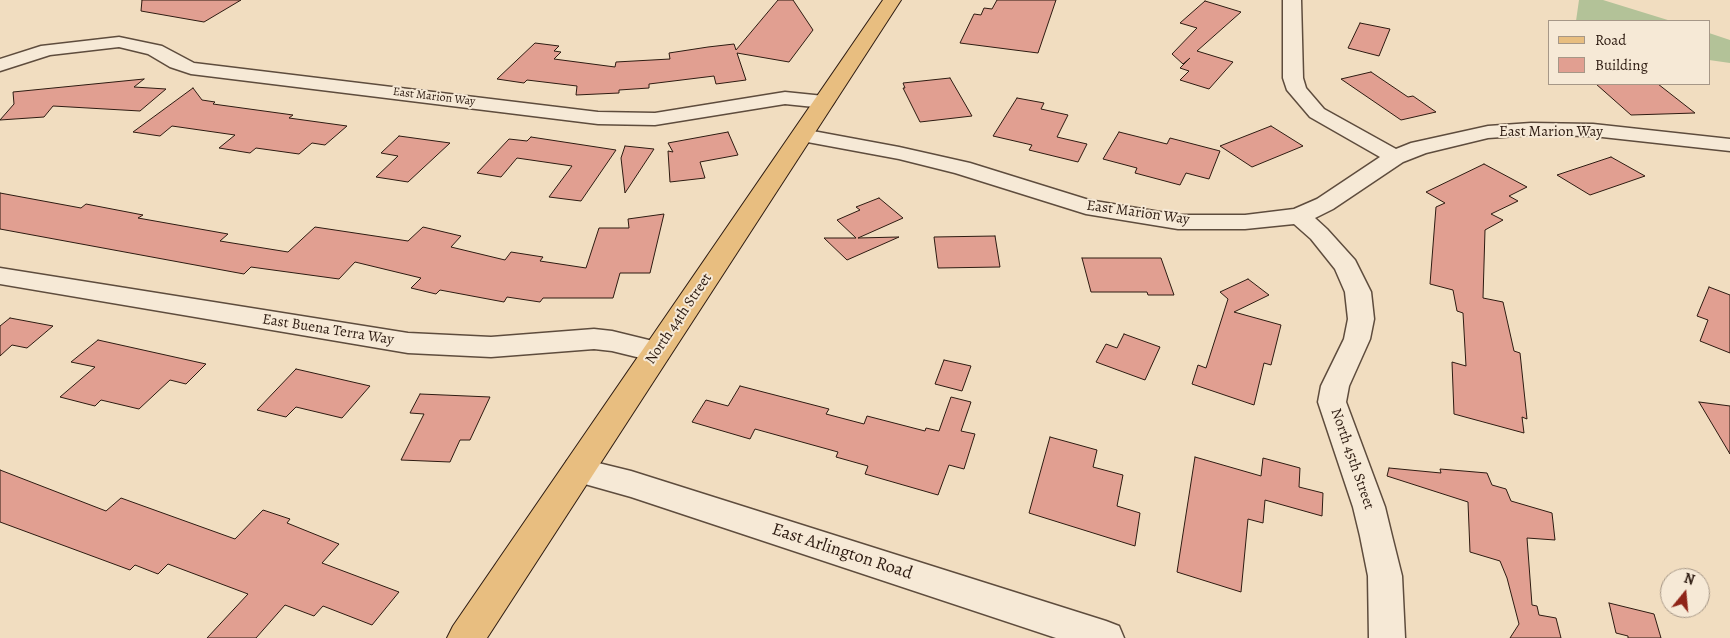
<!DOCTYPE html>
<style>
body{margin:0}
#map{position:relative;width:1730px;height:638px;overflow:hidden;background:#f1ddc0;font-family:Alegreya,serif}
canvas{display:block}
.legend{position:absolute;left:1548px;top:20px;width:162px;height:65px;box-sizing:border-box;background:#f6e9d6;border:1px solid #a69787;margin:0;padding:6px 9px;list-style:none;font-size:15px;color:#2d1b11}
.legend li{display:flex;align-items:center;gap:10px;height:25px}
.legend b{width:25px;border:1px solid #a69787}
.north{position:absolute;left:1660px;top:568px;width:50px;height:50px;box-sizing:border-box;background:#f6e9d6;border:1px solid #a69787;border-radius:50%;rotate:17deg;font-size:14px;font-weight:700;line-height:20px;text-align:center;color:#2d1b11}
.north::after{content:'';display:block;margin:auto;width:18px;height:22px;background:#8f2418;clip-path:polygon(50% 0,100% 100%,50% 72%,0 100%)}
</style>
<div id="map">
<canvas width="1730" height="638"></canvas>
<ul class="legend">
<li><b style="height:6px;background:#e8be80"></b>Road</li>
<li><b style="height:14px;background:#e19f91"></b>Building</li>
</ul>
<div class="north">N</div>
</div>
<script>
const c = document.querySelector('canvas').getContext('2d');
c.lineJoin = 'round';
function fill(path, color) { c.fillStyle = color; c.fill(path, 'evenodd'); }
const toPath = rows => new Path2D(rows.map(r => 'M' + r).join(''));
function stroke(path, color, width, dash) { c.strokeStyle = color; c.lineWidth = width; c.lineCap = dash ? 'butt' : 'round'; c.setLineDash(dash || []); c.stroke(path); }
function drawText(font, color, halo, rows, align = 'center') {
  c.font = font + ' Alegreya,serif'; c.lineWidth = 4; c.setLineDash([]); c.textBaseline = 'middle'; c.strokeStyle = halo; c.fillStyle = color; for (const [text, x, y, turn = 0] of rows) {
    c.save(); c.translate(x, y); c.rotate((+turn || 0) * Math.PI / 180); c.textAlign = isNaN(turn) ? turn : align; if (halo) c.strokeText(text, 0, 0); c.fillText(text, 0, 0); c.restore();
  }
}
const green = toPath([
 [1579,0,1603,0,1671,21,1576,21],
 [1709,33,1730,40,1730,63,1709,60]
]);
const building = toPath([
 [142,0,241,0,204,22,141,11,142,0],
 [778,0,793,0,813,30,789,62,737,53,746,80,716,84,714,76,649,84,649,88,619,90,619,93,576,95,577,86,527,80,524,83,497,79,535,43,559,46,554,51,561,52,554,59,615,67,616,62,670,59,669,53,708,47,734,44,736,50,778,0],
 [997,0,1056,0,1038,53,960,43,974,14,981,15,984,8,992,9,997,0],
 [1205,1,1241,12,1197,51,1233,62,1209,89,1180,80,1189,71,1180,68,1190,58,1183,64,1172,54,1197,28,1180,23,1205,1],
 [1360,23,1390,29,1379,56,1348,48,1360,23],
 [1371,72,1408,97,1413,96,1436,112,1401,120,1341,79,1371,72],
 [950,78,972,116,920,122,903,88,905,88,903,83,950,78],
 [144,79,134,87,166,89,140,111,53,106,44,117,0,120,14,104,13,92,144,79],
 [1596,84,1658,84,1695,113,1631,115,1596,84],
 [193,88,202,100,215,102,213,104,293,115,289,118,347,126,325,145,312,143,299,154,256,148,250,153,219,148,235,135,172,126,160,136,133,132,193,88],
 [1017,98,1044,103,1041,109,1068,115,1057,137,1087,144,1078,162,1029,150,1032,145,993,136,1017,98],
 [1271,126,1303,146,1252,167,1220,146,1271,126],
 [728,132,738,155,700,162,705,178,670,182,668,151,673,152,668,143,728,132],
 [1119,132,1167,144,1170,138,1220,151,1209,179,1186,173,1180,185,1135,173,1137,168,1103,159,1119,132],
 [399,136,450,143,408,182,376,177,398,156,381,153,399,136],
 [531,137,616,150,581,201,549,197,572,166,517,158,501,177,477,173,509,139,527,141,531,137],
 [625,146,654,149,625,193,621,158,625,146],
 [1611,157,1645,176,1590,195,1557,175,1611,157],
 [1484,164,1527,187,1509,196,1518,201,1491,214,1503,220,1485,230,1483,298,1503,302,1514,351,1520,353,1527,419,1522,417,1524,433,1454,414,1452,362,1466,366,1463,313,1457,311,1453,290,1430,284,1436,207,1445,203,1426,192,1484,164],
 [0,193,81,208,86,204,143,215,138,218,228,234,220,241,288,252,315,227,408,241,423,227,461,236,451,247,505,260,511,252,543,257,540,261,586,268,599,228,629,228,628,219,664,214,650,273,620,273,613,298,543,298,540,302,507,297,504,302,440,290,436,294,411,288,421,278,355,262,339,279,251,267,244,274,0,229,0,193],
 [879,198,903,218,858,238,899,237,847,260,824,238,856,238,837,220,860,210,856,207,879,198],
 [995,236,1000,267,938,268,934,237,995,236],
 [1082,258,1161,258,1174,295,1148,295,1147,292,1091,292,1082,258],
 [1248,279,1269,295,1234,312,1281,325,1271,365,1264,363,1254,405,1192,384,1198,365,1206,368,1228,299,1220,292,1248,279],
 [1709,287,1730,295,1730,353,1700,341,1708,320,1697,316,1709,287],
 [10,318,53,326,27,348,12,345,0,356,0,326,10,318],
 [1124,334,1160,347,1145,380,1096,362,1106,344,1117,348,1124,334],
 [98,340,206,364,186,384,170,380,139,409,101,400,95,406,60,397,95,367,71,362,98,340],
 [944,360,971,366,962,391,935,384,944,360],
 [296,369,370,386,342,418,296,407,286,417,257,410,296,369],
 [740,386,829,409,826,414,864,424,867,416,925,431,926,428,939,431,951,397,971,402,961,431,975,434,964,469,949,465,938,495,865,474,868,466,836,457,838,452,755,429,750,439,692,422,706,400,728,406,740,386],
 [420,394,490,397,470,440,460,440,450,462,401,460,424,414,410,413,420,394],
 [1699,402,1730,406,1730,454,1699,402],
 [1050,437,1097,450,1093,467,1123,475,1117,506,1140,513,1135,546,1029,513,1050,437],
 [1195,457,1261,476,1263,458,1300,468,1299,487,1323,493,1322,516,1265,500,1263,523,1248,519,1241,592,1177,572,1195,457],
 [1389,468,1441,473,1440,469,1487,473,1492,485,1506,489,1511,501,1552,513,1555,540,1527,538,1532,605,1537,606,1539,615,1556,618,1561,638,1510,638,1519,624,1507,578,1500,561,1470,552,1468,502,1387,476,1389,468],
 [0,470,106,511,121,498,235,539,263,510,290,519,287,523,339,544,322,563,399,592,372,625,323,606,314,616,285,605,256,638,207,638,248,594,168,564,158,574,135,565,130,570,0,522,0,470],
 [1609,603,1654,614,1661,638,1628,638,1628,636,1616,633,1609,603]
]);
const street = toPath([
 [1283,0,1301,0,1303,78,1306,88,1324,109,1396,149,1411,143,1488,126,1531,123,1593,124,1730,139,1730,151,1593,136,1531,135,1488,138,1426,153,1403,162,1333,209,1315,218,1327,229,1355,260,1371,292,1374,319,1370,339,1349,386,1346,402,1385,507,1392,536,1402,576,1405,638,1369,638,1368,576,1360,536,1353,507,1318,402,1321,386,1344,339,1348,319,1345,292,1335,269,1311,239,1294,224,1245,229,1178,229,1086,214,955,173,899,159,802,141,795,139,792,135,795,131,802,129,899,147,970,163,1089,200,1178,215,1245,215,1294,209,1317,199,1380,157,1310,117,1287,90,1283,78,1283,0],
 [119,37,162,46,194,63,598,112,655,113,785,92,824,96,831,98,834,102,831,106,824,108,785,104,655,125,598,124,191,74,170,67,148,54,119,47,50,55,0,71,0,59,41,46,119,37],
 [0,268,408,333,491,337,594,329,612,331,657,342,667,345,671,352,667,359,657,362,612,351,594,349,491,357,408,353,0,284,0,268],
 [578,458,631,471,1106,621,1119,626,1124,638,1056,638,631,497,567,479,563,470,567,461,578,458]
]);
const primary = toPath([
 [883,0,901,0,487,638,447,638,453,626,883,0]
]);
const farStreetnames = [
 ["East Marion Way",434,97,7]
];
const streetNames = [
 ["East Marion Way",1551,132],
 ["East Marion Way",1138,213,8],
 ["North 44th Street",679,319,-56],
 ["East Buena Terra Way",328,330,9],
 ["North 45th Street",1352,459,71]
];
const nearStreetnames = [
 ["East Arlington Road",842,552,18]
];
fill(green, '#b3c298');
fill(building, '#e19f91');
stroke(building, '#2d1b11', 1);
stroke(street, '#5e4c3d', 3);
stroke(primary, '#2d1b11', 2);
fill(street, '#f6e9d6');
fill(primary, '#e8be80');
drawText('12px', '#2d1b11', '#f6e9d6', farStreetnames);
drawText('15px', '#2d1b11', '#f6e9d6', streetNames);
drawText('18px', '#2d1b11', '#f6e9d6', nearStreetnames);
</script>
